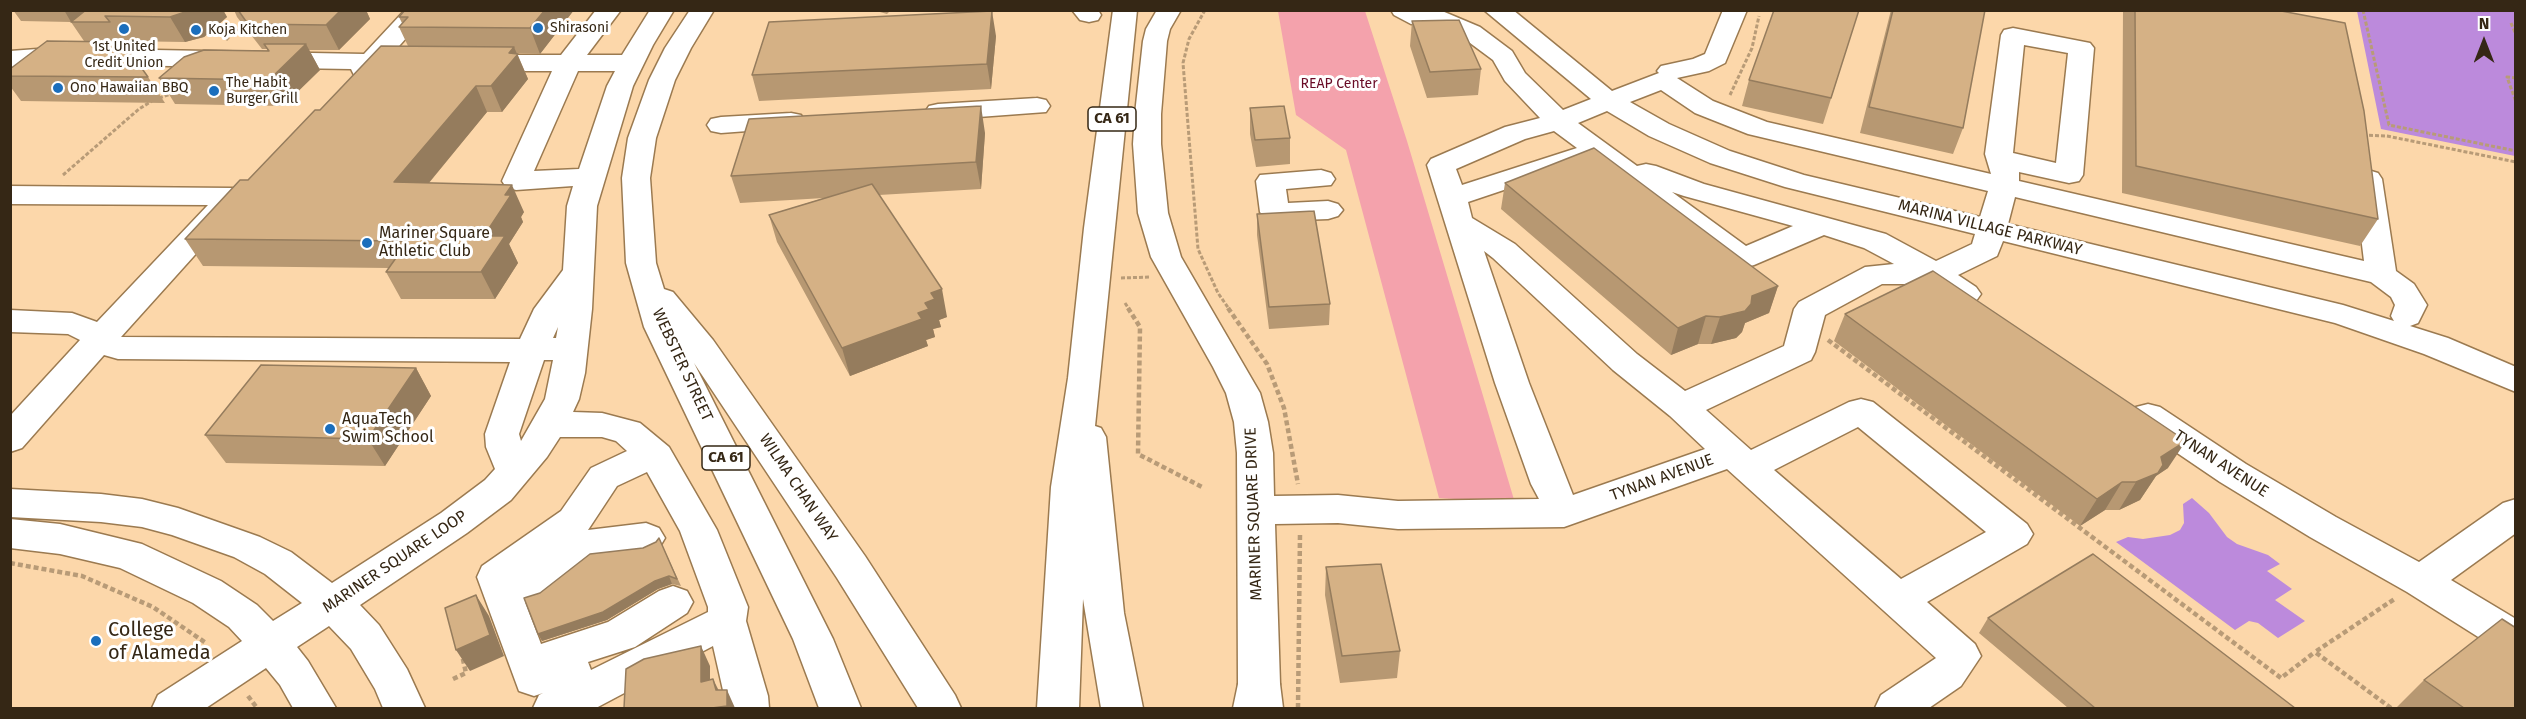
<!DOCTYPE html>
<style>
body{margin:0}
#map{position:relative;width:2526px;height:719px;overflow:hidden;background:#fcd7aa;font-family:"Fira Sans",sans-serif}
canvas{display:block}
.frame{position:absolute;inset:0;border:12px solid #352715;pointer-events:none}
.north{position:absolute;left:2454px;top:12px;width:60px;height:60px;-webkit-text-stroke:4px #fff;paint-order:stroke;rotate:0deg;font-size:16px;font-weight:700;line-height:24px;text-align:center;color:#352715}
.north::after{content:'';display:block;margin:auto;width:21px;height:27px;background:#352715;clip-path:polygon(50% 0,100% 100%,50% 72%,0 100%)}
</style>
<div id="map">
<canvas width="2526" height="719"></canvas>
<div class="frame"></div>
<div class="north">N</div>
</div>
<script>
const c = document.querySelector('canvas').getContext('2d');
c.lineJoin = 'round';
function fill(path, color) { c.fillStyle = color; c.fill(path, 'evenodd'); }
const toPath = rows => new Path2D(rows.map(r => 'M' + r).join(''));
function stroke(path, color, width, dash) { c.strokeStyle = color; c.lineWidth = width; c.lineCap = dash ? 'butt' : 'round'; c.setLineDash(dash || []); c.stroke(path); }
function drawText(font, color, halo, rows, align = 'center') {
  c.font = font + ' "Fira Sans",sans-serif'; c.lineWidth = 6; c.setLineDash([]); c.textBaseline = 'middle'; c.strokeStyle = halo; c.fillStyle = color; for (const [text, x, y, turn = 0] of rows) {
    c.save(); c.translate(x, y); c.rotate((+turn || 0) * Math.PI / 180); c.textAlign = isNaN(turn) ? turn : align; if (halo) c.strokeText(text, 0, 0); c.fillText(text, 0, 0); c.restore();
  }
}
const green = toPath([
 [1278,11,1365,11,1407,141,1515,503,1439,498,1346,150,1296,115]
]);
const water = toPath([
 [2357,11,2515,11,2515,156,2381,129],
 [2192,498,2209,513,2227,537,2237,544,2268,555,2280,564,2267,571,2292,589,2275,600,2305,621,2278,638,2258,623,2249,621,2235,630,2116,542,2128,537,2143,539,2170,535,2180,530,2184,523,2183,504]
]);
const pathFar1 = toPath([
 [1205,10,1189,39,1183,63,1198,249,1218,293,1229,309],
 [2363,10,2389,125,2516,151],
 [2511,23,2516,35],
 [226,40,244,22],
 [2516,78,2507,77,2516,102],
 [1730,95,1752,48,1759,16],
 [159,98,174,93],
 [2363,135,2387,136,2516,162],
 [63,175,139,109,152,101],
 [1121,278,1150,277],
 [1125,303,1129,309]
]);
const path = toPath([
 [1128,308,1140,327,1138,454,1204,488],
 [1228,308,1267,364,1284,408,1298,484],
 [1828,340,2281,678,2315,652],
 [10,563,82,576,153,607,206,643],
 [453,679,466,673,462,655],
 [248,696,257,708],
 [1298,708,1300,534],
 [2391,708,2315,652,2396,598]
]);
const minor = toPath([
 [405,10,431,10,392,54,413,54,422,57,426,62,422,67,413,70,378,69,372,75,363,78,354,75,351,69,51,64,10,67,10,51,51,48,364,54,405,10],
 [596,10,621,10,587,55,622,55,650,10,674,10,653,45,633,86,597,206,592,309,585,373,579,399,573,412,602,413,640,423,669,447,717,530,748,607,746,621,768,696,769,708,727,708,713,646,596,708,533,708,539,695,543,693,534,696,519,691,477,577,482,566,561,511,591,468,627,451,616,441,602,437,560,437,547,457,511,500,467,533,360,605,379,625,407,669,425,708,383,708,375,689,351,649,329,626,297,647,308,661,336,708,293,708,280,685,266,668,206,708,152,708,158,695,242,641,229,627,193,603,120,568,60,554,10,548,10,519,60,524,142,544,221,581,257,605,273,621,302,603,265,574,234,557,172,535,142,527,101,522,10,517,10,489,101,494,142,499,178,508,260,537,291,552,332,583,441,513,485,480,495,469,486,447,485,434,510,362,118,359,104,355,22,448,10,452,10,416,80,340,68,334,10,332,10,310,72,313,97,322,208,205,10,204,10,186,232,188,242,191,246,197,242,203,230,206,234,211,229,217,121,337,520,339,534,309,563,270,567,206,573,186,516,190,506,187,502,181,552,71,476,71,467,68,463,63,467,58,476,55,561,55,596,10],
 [578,71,615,71,607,86,579,169,534,171,578,71],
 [558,327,556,338,553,338,558,327],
 [544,360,553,360,545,399,521,441,519,434,544,360],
 [647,472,680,531,708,607,708,612,591,670,588,662,635,647,687,613,693,602,687,591,673,586,659,591,608,622,541,644,525,602,529,604,543,599,593,559,646,553,659,548,665,538,659,528,646,523,588,530,617,486,647,472],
 [1072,10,1098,10,1101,15,1098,20,1089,22,1080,20,1072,10],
 [1157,10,1181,10,1170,29,1167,41,1161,114,1161,144,1168,213,1181,257,1260,393,1268,422,1273,453,1274,496,1338,495,1398,501,1539,499,1531,484,1495,383,1427,165,1431,159,1505,127,1540,118,1505,81,1493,60,1462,37,1438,25,1411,24,1394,15,1391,10,1442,11,1480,27,1512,51,1525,73,1563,110,1591,99,1484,10,1513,10,1612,91,1659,73,1657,71,1661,66,1693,59,1705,54,1723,10,1747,10,1725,63,1709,71,1677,78,1713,101,1767,122,1991,174,1985,154,2001,35,2004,30,2013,28,2090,43,2094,48,2083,175,2079,181,2069,183,2019,172,2019,181,2364,261,2354,179,2358,173,2368,170,2378,173,2382,179,2396,271,2414,284,2427,305,2418,323,2410,326,2448,338,2516,367,2516,392,2424,354,2335,323,2003,241,1997,256,1958,275,1976,287,1981,294,1976,301,1965,304,1954,301,1928,284,1882,284,1825,315,1815,352,1811,360,1706,410,1751,450,1849,402,1861,399,1873,402,2027,524,2033,534,2027,544,1927,602,1975,644,1981,656,1961,686,1929,708,1875,708,1881,695,1936,658,1727,469,1564,527,1398,529,1338,523,1275,524,1280,684,1283,708,1241,708,1238,684,1237,453,1234,422,1226,393,1213,367,1151,257,1138,213,1133,144,1135,114,1143,41,1146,29,1157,10],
 [2024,45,2068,53,2056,163,2013,153,2024,45],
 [1661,90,1695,113,1748,134,1988,191,1980,217,1804,175,1730,151,1669,124,1630,102,1661,90],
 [1607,111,1649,136,1710,163,1785,187,1975,234,1972,244,1936,261,1886,234,1704,184,1656,166,1646,164,1637,166,1578,123,1607,111],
 [1554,131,1577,148,1462,185,1456,169,1525,139,1554,131],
 [1593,160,1732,265,1743,268,1754,265,1824,235,1864,248,1894,264,1865,267,1799,302,1794,309,1784,346,1685,391,1637,354,1515,244,1472,218,1468,202,1593,160],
 [1672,192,1684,196,1793,226,1746,246,1672,192],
 [2015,197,2371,282,2391,297,2395,305,2391,316,2394,321,2343,305,2008,224,2015,197],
 [1484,251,1493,258,1613,370,1670,416,1705,449,1573,495,1529,383,1484,251],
 [1858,427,1986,532,1901,579,1774,470,1858,427],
 [1037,98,1046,100,1050,106,1046,112,938,120,929,118,925,112,929,106,938,104,1037,98],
 [791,113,801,115,804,121,801,127,721,133,711,131,707,125,711,119,721,117,791,113],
 [1321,170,1331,173,1335,179,1331,185,1286,189,1288,203,1328,201,1338,204,1343,210,1338,216,1328,219,1275,221,1265,218,1260,212,1256,181,1260,175,1321,170],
 [2148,404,2160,407,2246,464,2336,517,2419,562,2503,503,2516,499,2516,533,2451,580,2516,619,2516,656,2502,652,2407,592,2310,537,2220,482,2136,425,2131,416,2136,407,2148,404]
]);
const major = toPath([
 [690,10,714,10,691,48,675,80,656,138,650,178,656,263,664,289,673,292,713,340,865,556,955,695,961,708,918,708,837,578,694,363,833,639,861,708,819,708,793,639,644,327,626,263,622,178,628,138,649,80,665,48,690,10],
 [1113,10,1137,10,1095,426,1101,428,1106,437,1124,613,1143,708,1101,708,1083,599,1079,708,1037,708,1051,487,1068,378,1084,228,1113,10],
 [1259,666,1274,672,1280,684,1275,708,1233,708,1238,684,1244,672,1259,666]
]);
const wall = toPath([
 [13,10,86,10,71,22,21,21],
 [86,10,223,10,227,17,204,37,185,42,121,41,148,77,165,103,21,101,10,86,10,69,84,41,71,22],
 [234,10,366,10,370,19,339,50,309,50,320,70,283,106,175,104,159,78,268,51,267,49,262,49,237,17],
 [405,10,574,10,540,54,517,53,528,79,502,112,487,112,429,183,524,212,521,217,523,222,509,244,518,263,495,299,401,299,386,272,389,268,203,266,185,239,248,180,320,110,408,46,399,27,402,23,399,17],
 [873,10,891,10,887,14],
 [1859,10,1823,124,1742,106,1749,80],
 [1891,10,1985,10,1963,128,1953,154,1860,133],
 [2123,10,2276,10,2378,219,2360,246,2122,193],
 [1412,21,1481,69,1478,95,1427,98,1410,46],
 [996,36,991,89,759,101,752,75],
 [1250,108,1290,138,1290,164,1256,167,1250,134],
 [985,133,981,189,879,195,947,317,939,320,941,327,933,329,935,337,926,340,928,346,850,376,777,242,769,215,824,198,740,203,731,176],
 [1505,183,1778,286,1769,313,1745,323,1742,332,1736,338,1711,344,1698,344,1671,355,1501,209],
 [1257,214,1330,304,1329,325,1269,329,1257,235],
 [1845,314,2168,468,2156,476,2140,500,2119,510,2105,510,2080,526,1834,341],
 [416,368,431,396,385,466,226,463,205,435],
 [659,538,681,586,672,584,658,589,607,620,542,641,538,634,540,593,656,542],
 [1326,567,1400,651,1397,678,1340,683,1325,595],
 [1988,618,2295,708,2068,708,1979,633],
 [2424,680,2516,708,2400,708,2397,707]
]);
const shadedWall = toPath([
 [64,10,86,10,71,22],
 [191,10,223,10,227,17,204,37,185,42,170,17],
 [341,10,366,10,370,19,339,50,326,25],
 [545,10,574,10,540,54,530,28],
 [992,11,996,36,991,89,987,64],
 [306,44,320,70,283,106,269,80],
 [514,47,528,79,502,112,491,86,509,53],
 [476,86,487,112,408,208,394,182],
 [981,106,985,133,981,189,976,162],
 [512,185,524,212,521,217,523,222,509,244,518,263,495,299,481,272,484,236,505,195],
 [1778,286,1769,313,1745,323,1742,332,1736,338,1711,344,1720,317,1752,296],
 [942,289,947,317,939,320,941,327,933,329,935,337,926,340,928,346,850,376,842,348,918,313,931,293],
 [1706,316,1698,344,1671,355,1678,328],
 [416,368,431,396,385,466,368,439],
 [2186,441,2168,468,2156,476,2140,500,2119,510,2136,482,2161,457],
 [2122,482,2105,510,2080,526,2097,499],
 [669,576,672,584,658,589,607,620,542,641,538,634,655,581],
 [476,595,489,616,504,656,470,671,456,650],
 [701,646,710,666,710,702,701,682],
 [713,679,723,699,727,690,735,708,712,708,716,690]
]);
const building = toPath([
 [86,10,191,10,170,17,105,16,110,22,71,22,86,10],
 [238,10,341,10,326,25,248,24,238,10],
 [405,10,545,10,530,28,399,27,408,17,399,17,405,10],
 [1774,10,1859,10,1831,98,1749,80,1774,10],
 [1893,10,1985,10,1963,128,1869,107,1893,10],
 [2135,10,2276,10,2345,23,2364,111,2378,219,2136,166,2135,10],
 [992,11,987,64,752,75,769,22,992,11],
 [1459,20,1481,69,1430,72,1412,21,1459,20],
 [47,41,123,42,148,77,10,76,10,69,47,41],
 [264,44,306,44,269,80,159,78,184,57,204,50,269,51,264,44],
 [381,46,514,47,509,53,518,54,491,86,476,86,394,182,512,185,505,195,511,195,484,236,505,236,481,272,386,272,408,241,185,239,240,180,248,180,315,110,320,110,381,46],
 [981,106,976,162,731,176,749,119,981,106],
 [1284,106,1290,138,1255,140,1250,108,1284,106],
 [1594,148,1778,286,1752,296,1751,304,1745,311,1720,317,1706,316,1678,328,1505,183,1594,148],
 [872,184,942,289,931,293,935,299,925,303,929,309,918,313,922,319,842,348,769,215,872,184],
 [1314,211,1330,304,1269,307,1257,214,1314,211],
 [1933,271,2186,441,2161,457,2163,465,2158,473,2136,482,2122,482,2097,499,1845,314,1933,271],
 [261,365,416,368,368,439,205,435,261,365],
 [659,538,677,579,669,576,655,581,603,612,538,634,524,598,540,593,590,554,643,548,656,542,659,538],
 [2093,554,2295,708,2095,708,1988,618,2093,554],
 [1381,564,1400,651,1342,656,1326,567,1381,564],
 [476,595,490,635,456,650,445,608,476,595],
 [2502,619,2516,628,2516,708,2464,708,2424,680,2502,619],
 [701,646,701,682,713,679,716,690,727,690,727,706,712,708,624,708,626,669,644,659,701,646]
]);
const markers = [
 [538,28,6,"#1b6ebc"],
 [124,29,6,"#1b6ebc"],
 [196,30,6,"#1b6ebc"],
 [58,88,6,"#1b6ebc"],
 [214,91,6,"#1b6ebc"],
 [367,243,6,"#1b6ebc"],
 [330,429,6,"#1b6ebc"],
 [96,641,6,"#1b6ebc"]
];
const farPoinames = [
 ["Shirasoni",550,28],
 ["Koja Kitchen",208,30],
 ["1st United",124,47,"center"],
 ["Credit Union",124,63,"center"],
 ["The Habit",226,83],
 ["Burger Grill",226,99],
 ["Ono Hawaiian BBQ",70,88]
];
const farParknames = [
 ["REAP Center",1339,84]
];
const shields = [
 [1112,119,48],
 [726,458,48]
];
const shieldNames = [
 ["CA 61",1112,119],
 ["CA 61",726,458]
];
const streetNames = [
 ["MARINA VILLAGE PARKWAY",1990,228,14],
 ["WEBSTER STREET",682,365,65],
 ["TYNAN AVENUE",2221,464,33],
 ["TYNAN AVENUE",1662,478,-20],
 ["WILMA CHAN WAY",798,488,56],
 ["MARINER SQUARE DRIVE",1254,514,-92],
 ["MARINER SQUARE LOOP",395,562,-34]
];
const poiNames = [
 ["Mariner Square",379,234],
 ["Athletic Club",379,252],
 ["AquaTech",342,420],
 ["Swim School",342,438]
];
const nearPoinames = [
 ["College",108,630],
 ["of Alameda",108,653]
];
fill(green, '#f4a2ac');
fill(water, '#bc8adc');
stroke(minor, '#9b7a50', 3);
stroke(major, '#9b7a50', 3);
stroke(pathFar1, '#b89b77', 3, [4, 2]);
stroke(path, '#b89b77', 4.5, [5, 3]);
fill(minor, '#fff');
fill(major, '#fff');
fill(wall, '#b79872');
fill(shadedWall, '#957c5d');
fill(building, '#d5b185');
stroke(building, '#957c5d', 1.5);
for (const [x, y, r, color] of markers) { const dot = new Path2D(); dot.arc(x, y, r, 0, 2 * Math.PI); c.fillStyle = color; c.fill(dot); stroke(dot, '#fff', 2); }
drawText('14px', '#352715', '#fff', farPoinames, 'left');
drawText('14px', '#690b26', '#fff', farParknames);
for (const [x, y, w] of shields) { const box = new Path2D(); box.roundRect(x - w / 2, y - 12, w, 24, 4.5); c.fillStyle = '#fff'; c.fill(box); stroke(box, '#352715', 1.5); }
drawText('bold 15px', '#352715', null, shieldNames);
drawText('16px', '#352715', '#fff', streetNames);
drawText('16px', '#352715', '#fff', poiNames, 'left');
drawText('20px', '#352715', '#fff', nearPoinames, 'left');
</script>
